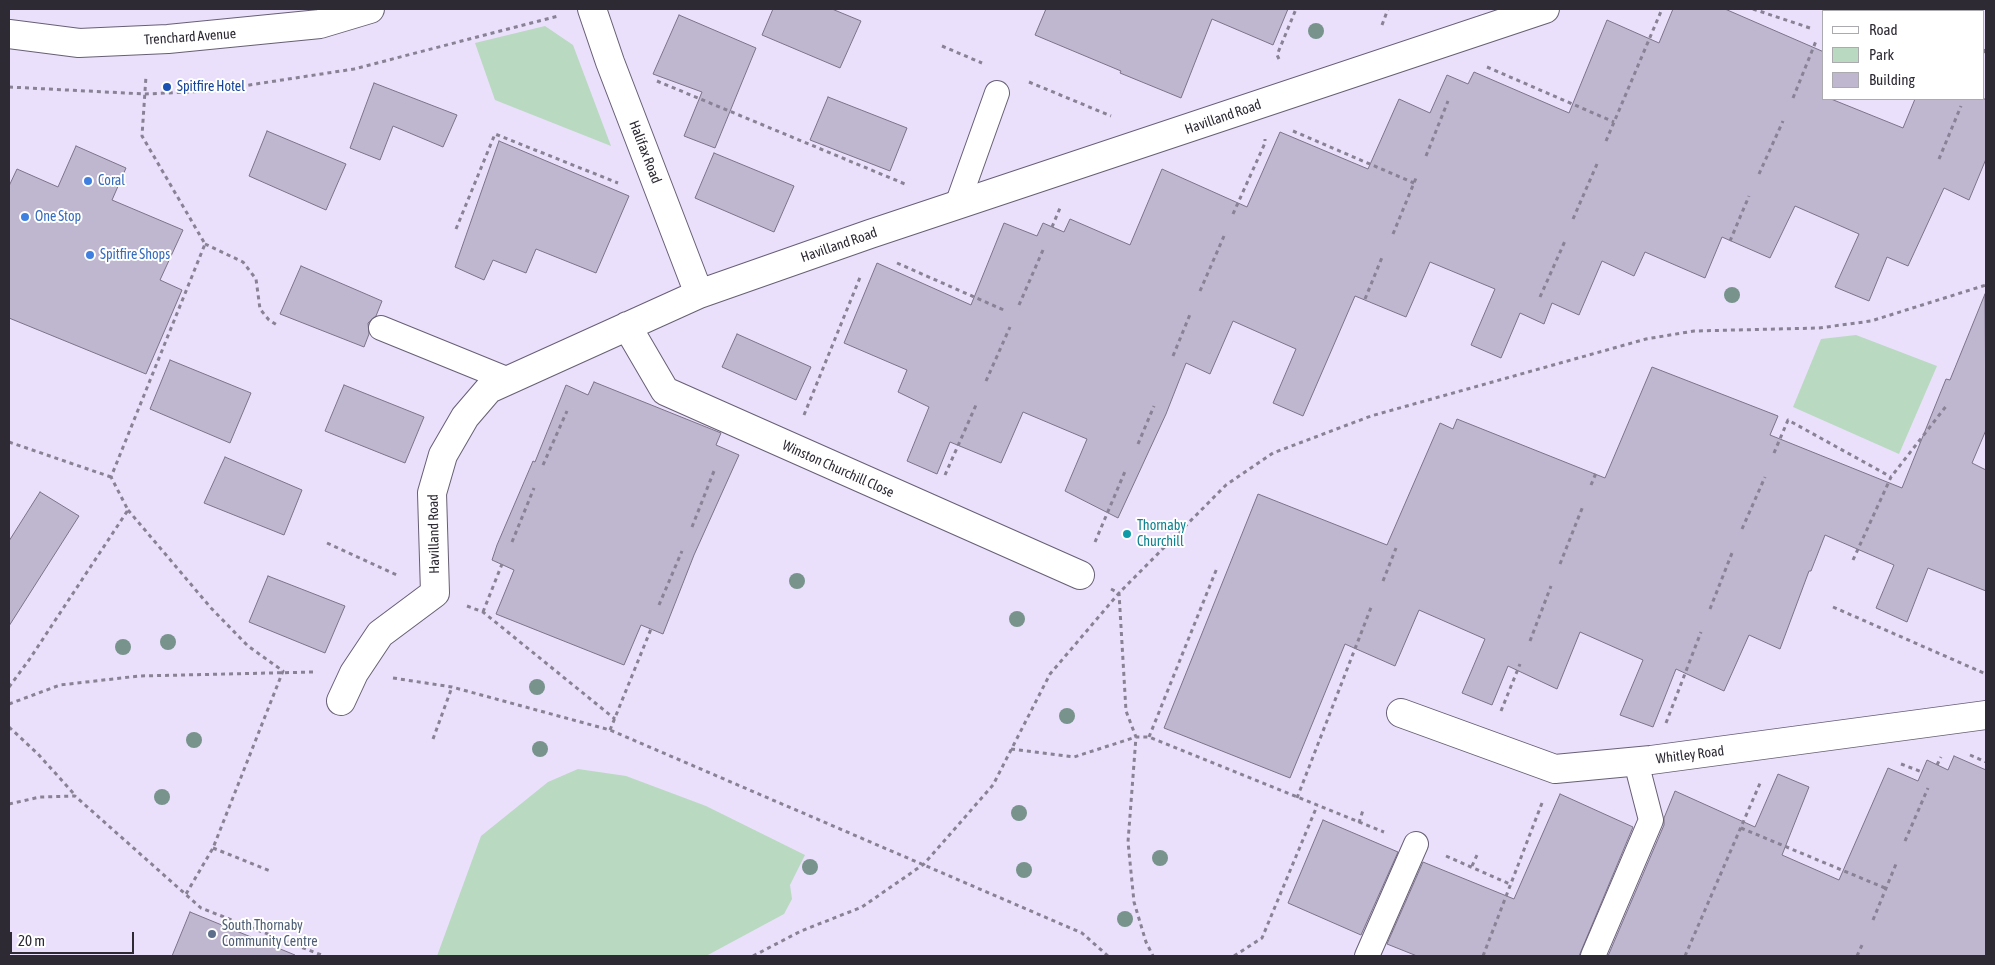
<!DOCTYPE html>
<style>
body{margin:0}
#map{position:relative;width:1995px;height:965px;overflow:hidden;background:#eae0fb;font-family:"Asap Condensed",sans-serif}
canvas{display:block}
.frame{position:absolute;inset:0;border:10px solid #2e2a34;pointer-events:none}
.legend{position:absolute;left:1822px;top:10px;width:162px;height:90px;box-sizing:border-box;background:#fff;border:1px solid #abaaae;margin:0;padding:6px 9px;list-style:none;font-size:15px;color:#2e2a34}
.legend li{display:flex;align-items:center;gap:10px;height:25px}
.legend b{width:25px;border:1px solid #abaaae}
.scale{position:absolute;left:10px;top:932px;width:124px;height:22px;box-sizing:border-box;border:2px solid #2e2a34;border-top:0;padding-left:6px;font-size:15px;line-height:18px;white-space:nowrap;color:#2e2a34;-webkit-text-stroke:4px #fff;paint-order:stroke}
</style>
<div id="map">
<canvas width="1995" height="965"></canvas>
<div class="frame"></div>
<ul class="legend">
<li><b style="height:6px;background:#fff"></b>Road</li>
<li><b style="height:14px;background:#b9d9c1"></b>Park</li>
<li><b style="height:14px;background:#bfb6cf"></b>Building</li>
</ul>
<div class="scale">20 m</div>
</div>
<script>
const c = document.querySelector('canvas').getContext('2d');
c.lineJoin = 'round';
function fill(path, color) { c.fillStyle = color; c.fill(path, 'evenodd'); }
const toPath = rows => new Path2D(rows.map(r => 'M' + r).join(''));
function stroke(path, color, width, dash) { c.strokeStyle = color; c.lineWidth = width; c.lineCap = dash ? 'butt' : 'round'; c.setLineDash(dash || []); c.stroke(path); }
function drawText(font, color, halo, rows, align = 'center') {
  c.font = font + ' "Asap Condensed",sans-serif'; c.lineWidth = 4; c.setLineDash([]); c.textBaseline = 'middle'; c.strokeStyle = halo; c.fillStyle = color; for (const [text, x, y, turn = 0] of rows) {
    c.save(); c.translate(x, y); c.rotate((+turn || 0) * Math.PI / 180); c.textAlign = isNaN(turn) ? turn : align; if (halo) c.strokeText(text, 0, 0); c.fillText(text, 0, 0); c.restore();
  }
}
const green = toPath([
 [545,26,573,45,611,146,495,100,475,43],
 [1856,335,1937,366,1899,454,1793,407,1821,339],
 [578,769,626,776,706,806,805,855,790,885,792,899,784,914,706,956,437,956,481,836,548,782]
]);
const building = toPath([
 [773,9,832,9,861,21,840,68,762,35,773,9],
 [1046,9,1288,9,1273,45,1212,19,1181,98,1120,73,1121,71,1035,35,1046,9],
 [1673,9,1725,9,1824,52,1824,99,1831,99,1903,128,1915,99,1986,99,1986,159,1969,200,1944,188,1908,266,1887,257,1869,301,1835,287,1859,234,1795,206,1770,258,1722,237,1705,278,1645,252,1634,276,1602,261,1579,315,1552,303,1544,324,1520,313,1501,358,1471,345,1495,289,1430,262,1406,317,1355,296,1303,416,1273,403,1296,349,1233,321,1210,374,1186,363,1166,414,1118,518,1065,491,1087,439,1023,412,1001,463,950,442,937,474,907,461,929,407,898,392,907,370,844,343,877,263,971,305,1004,223,1037,236,1043,223,1064,232,1070,219,1130,245,1162,169,1247,207,1280,132,1368,169,1399,99,1430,113,1447,75,1468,84,1474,72,1569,113,1607,20,1659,43,1673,9],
 [679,15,756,48,715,148,684,136,702,92,653,74,679,15],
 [374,83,457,115,443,147,393,126,380,160,350,148,374,83],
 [828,97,907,128,890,171,810,140,828,97],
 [267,131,346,164,326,210,249,176,267,131],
 [499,141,629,196,596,273,536,249,526,273,493,260,484,280,455,267,499,141],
 [76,146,126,168,112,200,183,230,160,280,182,290,146,374,9,318,9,186,17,169,58,187,76,146],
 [714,153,794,186,774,232,695,198,714,153],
 [301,266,382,301,376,316,368,323,369,334,364,347,280,314,301,266],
 [1985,294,1986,430,1972,463,1986,470,1986,591,1928,568,1907,622,1876,608,1894,565,1825,535,1811,571,1809,571,1780,649,1749,635,1724,691,1676,669,1653,727,1620,715,1643,660,1580,632,1557,689,1508,666,1492,705,1462,693,1485,639,1419,610,1395,666,1345,644,1290,778,1164,728,1258,494,1387,545,1440,423,1453,429,1457,419,1605,478,1652,367,1778,416,1770,435,1902,488,1946,379,1950,380,1985,294],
 [737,334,811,367,796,400,722,367,737,334],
 [170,360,251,393,230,443,150,409,170,360],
 [594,382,721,433,716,445,739,455,694,555,663,634,641,625,624,665,496,614,514,570,492,560,497,545,533,461,535,462,566,385,588,395,594,382],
 [344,385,424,417,405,463,325,431,344,385],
 [225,457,302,490,284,535,204,503,225,457],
 [40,492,79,516,9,626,9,541,40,492],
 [268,576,345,606,325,653,249,622,268,576],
 [1954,756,1986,770,1986,956,1608,956,1664,825,1664,818,1675,791,1755,827,1778,774,1809,787,1782,855,1839,880,1888,768,1918,781,1927,760,1948,770,1954,756],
 [1560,794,1633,827,1579,956,1417,956,1387,944,1423,862,1514,899,1560,794],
 [1323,820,1398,852,1361,935,1288,903,1323,820],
 [190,912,295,955,295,956,172,956,190,912]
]);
const path = toPath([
 [1753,9,1810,28],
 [1827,11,1828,9],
 [1382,25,1388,9],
 [942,46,982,63],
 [1984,53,1986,47],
 [1279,59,1277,55,1296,9],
 [1487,67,1614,122],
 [657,81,905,184],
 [1029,82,1111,116],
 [9,87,145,94,210,91,354,69,558,16],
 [1793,98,1816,41],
 [1293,131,1414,183],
 [1606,141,1662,9],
 [1426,156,1448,101],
 [1939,159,1961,106],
 [1759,174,1783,121],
 [1233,214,1265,143,1265,139],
 [1573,219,1597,164],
 [1052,227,1060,208],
 [456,229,495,134,618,183],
 [1393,234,1416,178],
 [1730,241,1749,196],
 [205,244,243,262,256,279,260,309,269,320,277,325],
 [897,263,1006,311],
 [1200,291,1224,236],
 [1540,297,1565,241],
 [1365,299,1383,255],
 [1019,305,1043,250],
 [1173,356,1191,312],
 [986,381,1010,327],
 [804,415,861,275],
 [9,442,111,477],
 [1138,444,1154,406],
 [1774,453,1788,420,1891,477],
 [543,465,567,411],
 [945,475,976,405],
 [1591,485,1596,473],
 [128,510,211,608,248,646,283,671,213,848,186,894],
 [692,527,714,471],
 [1742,529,1765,477],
 [512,542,534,488],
 [1095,542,1126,469],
 [327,543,399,576],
 [1853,560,1891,477,1947,405],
 [1560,564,1583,506],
 [1383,581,1396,548],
 [1111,589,1119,593,1126,711,1136,737,1128,842,1134,902,1146,942,1153,956],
 [659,605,682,551],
 [467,606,483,612,615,719],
 [1833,607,1986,674],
 [1710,609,1732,553],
 [483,612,502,564],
 [1530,641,1551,586],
 [393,678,452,687,610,730,1082,933,1108,956],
 [9,687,29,660,128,510,111,477,205,244,142,136,146,76],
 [9,704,60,685,139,676,314,672],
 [1501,711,1520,664],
 [1666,723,1701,632],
 [9,727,38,754,75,795],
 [610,730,651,629],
 [1149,737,1217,568],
 [433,739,452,687],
 [1011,749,1074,757,1136,737,1149,737,1384,832],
 [1970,755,1986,762],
 [1901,764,1922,772],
 [1937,765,1941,757],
 [1297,798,1372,605],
 [9,804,40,797,75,796,201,908,324,956],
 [1359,823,1363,810],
 [1741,828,1885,888],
 [1905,841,1928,788],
 [213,848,270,871],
 [1446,856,1512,885],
 [1472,866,1477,855],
 [1873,920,1896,864],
 [753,956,801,931,862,907,924,864,993,785,1050,674,1119,593,1226,485,1273,453,1371,416,1646,339,1694,331,1819,328,1871,321,1986,285],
 [1234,956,1262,938,1317,806],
 [1483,956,1542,803],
 [1685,956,1761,781],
 [1857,956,1863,943]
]);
const lane = toPath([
 [957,205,997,93],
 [381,328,509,380],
 [1367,956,1416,844],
 [1593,956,1651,820,1636,762]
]);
const street = toPath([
 [592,9,610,62,699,294],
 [627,326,665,391,1080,575],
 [341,701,354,673,380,634,435,593,432,493,443,455,465,417,489,389,699,294,870,234,1545,9],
 [1401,713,1555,769,1651,760,1986,715]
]);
const secondary = toPath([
 [9,34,79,43,168,39,320,24,370,9]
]);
const trees = [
 [1316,31],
 [1732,295],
 [797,581],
 [1017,619],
 [168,642],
 [123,647],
 [537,687],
 [1067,716],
 [194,740],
 [540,749],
 [162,797],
 [1019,813],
 [1160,858],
 [810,867],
 [1024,870],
 [1125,919]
];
const markers = [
 [167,87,5,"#1a4fb4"],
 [88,181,5,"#3f7fe0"],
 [25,217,5,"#3f7fe0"],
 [90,255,5,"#3f7fe0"],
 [1127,534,5,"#0f9aa8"],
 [212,934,5,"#5c6f8a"]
];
const streetNames = [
 ["Trenchard Avenue",190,37,-4],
 ["Havilland Road",1223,117,-19],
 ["Halifax Road",645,152,69],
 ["Havilland Road",839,245,-19],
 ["Winston Churchill Close",838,469,24],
 ["Havilland Road",434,534,-91],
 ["Whitley Road",1690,755,-7]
];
const transitNames = [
 ["Spitfire Hotel",177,87]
];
const shopNames = [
 ["Coral",98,181],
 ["One Stop",35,217],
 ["Spitfire Shops",100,255]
];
const cultureNames = [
 ["Thornaby",1137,526],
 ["Churchill",1137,542]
];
const serviceNames = [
 ["South Thornaby",222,926],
 ["Community Centre",222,942]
];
fill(green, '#b9d9c1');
fill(building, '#bfb6cf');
stroke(building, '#7c738a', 1);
stroke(lane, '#675f75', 26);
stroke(street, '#675f75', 30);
stroke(secondary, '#675f75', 30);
stroke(path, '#898295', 3, [4, 4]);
stroke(lane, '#fff', 24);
stroke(street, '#fff', 28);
stroke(secondary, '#fff', 28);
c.fillStyle = '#78938c';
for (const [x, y] of trees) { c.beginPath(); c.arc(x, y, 8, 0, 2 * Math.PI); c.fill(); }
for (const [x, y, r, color] of markers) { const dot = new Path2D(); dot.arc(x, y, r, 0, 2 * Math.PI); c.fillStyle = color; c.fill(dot); stroke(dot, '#fff', 2); }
drawText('14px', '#2e2a34', '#fff', streetNames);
drawText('14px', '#164399', '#fff', transitNames, 'left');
drawText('14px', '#366cbe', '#fff', shopNames, 'left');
drawText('14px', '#0d838f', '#fff', cultureNames, 'left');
drawText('14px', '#4e5e75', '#fff', serviceNames, 'left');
</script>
